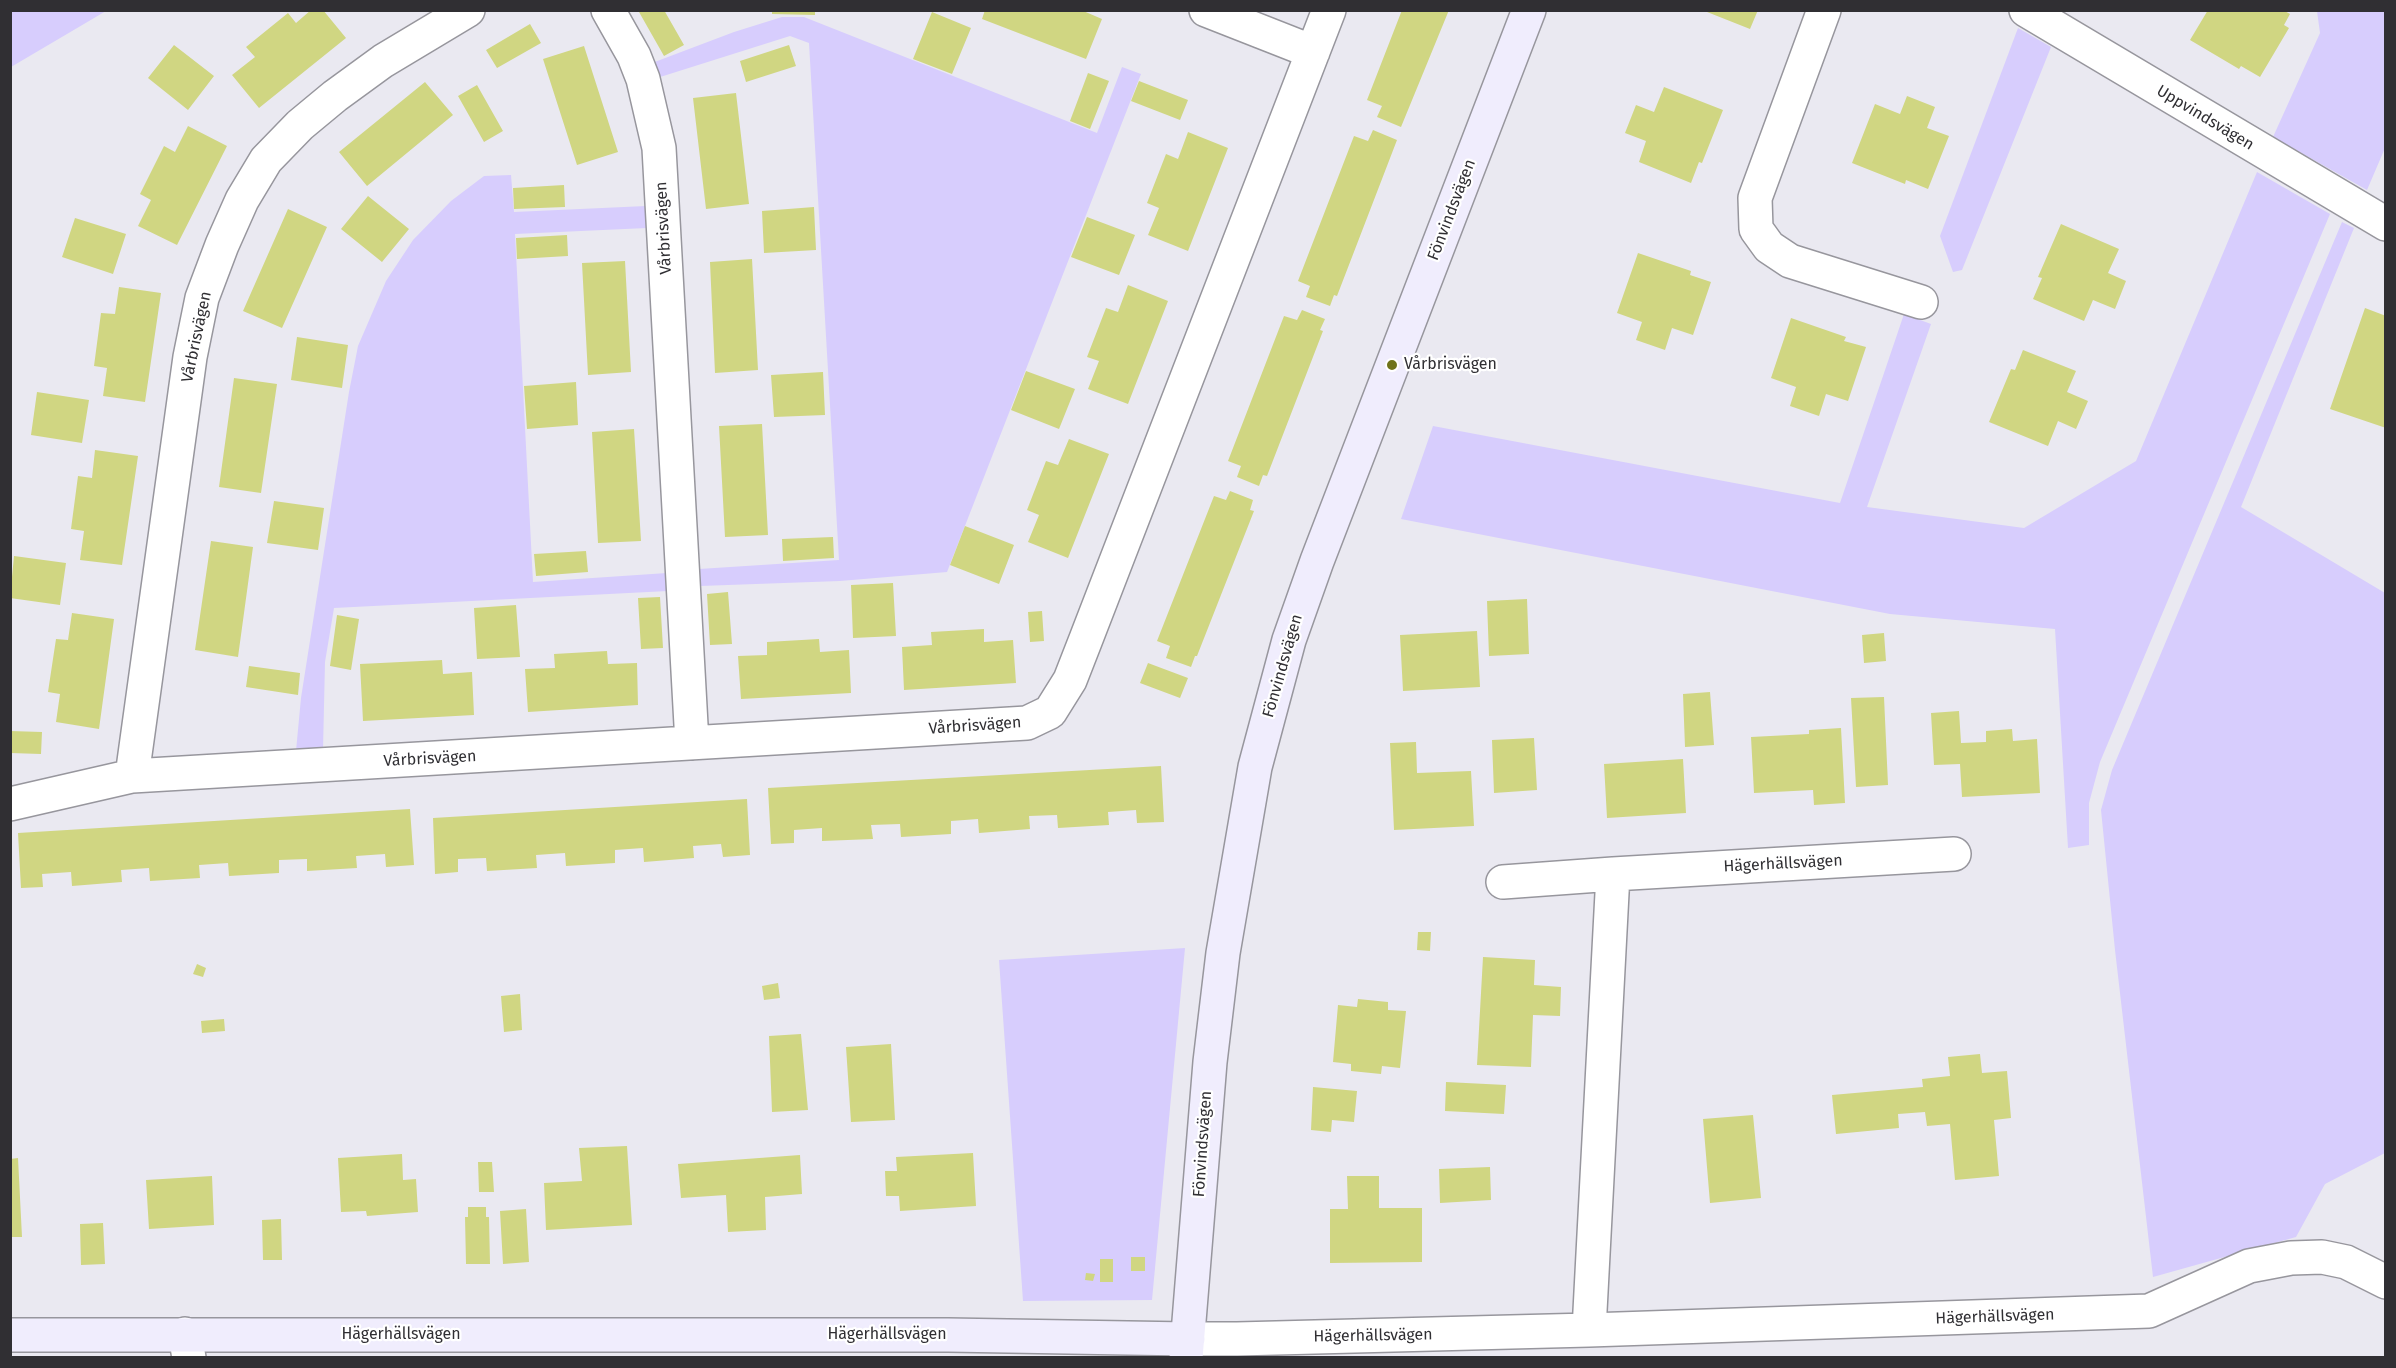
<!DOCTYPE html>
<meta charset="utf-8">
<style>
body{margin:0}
#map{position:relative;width:2396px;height:1368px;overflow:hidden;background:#eae9f1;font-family:"Fira Sans",sans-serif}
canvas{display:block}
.frame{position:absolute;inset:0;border:12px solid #302f33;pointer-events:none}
</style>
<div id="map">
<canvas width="2396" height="1368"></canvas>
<div class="frame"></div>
</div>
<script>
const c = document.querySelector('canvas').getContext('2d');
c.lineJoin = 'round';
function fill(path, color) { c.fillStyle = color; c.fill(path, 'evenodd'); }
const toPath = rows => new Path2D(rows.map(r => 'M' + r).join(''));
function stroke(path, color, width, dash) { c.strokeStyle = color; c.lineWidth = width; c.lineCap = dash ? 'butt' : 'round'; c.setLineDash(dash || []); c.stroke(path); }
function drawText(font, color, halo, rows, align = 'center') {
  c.font = font + ' "Fira Sans",sans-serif'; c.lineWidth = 4.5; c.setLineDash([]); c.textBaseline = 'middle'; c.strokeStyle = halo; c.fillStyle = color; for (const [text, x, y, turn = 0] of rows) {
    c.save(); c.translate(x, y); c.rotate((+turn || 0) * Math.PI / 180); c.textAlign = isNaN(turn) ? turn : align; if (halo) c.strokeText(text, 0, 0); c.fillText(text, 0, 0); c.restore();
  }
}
const green = toPath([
 [11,10,106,10,106,11,11,67],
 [2317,11,2385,11,2385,148,2367,190,2273,137,2320,33],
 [782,17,804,17,1097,133,1122,67,1141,74,947,572,840,581,700,586,699,569,839,560,809,43,790,36,657,78,652,63,734,32],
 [2018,28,2051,47,1962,270,1953,272,1940,236],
 [2257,172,2330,214,2100,762,2089,803,2089,845,2068,848,2055,629,1890,614,1401,519,1433,426,1840,503,1904,314,1931,324,1867,507,2024,528,2136,461],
 [511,175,514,212,646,206,647,228,515,234,533,582,667,573,668,591,334,608,325,662,323,750,296,751,301,698,349,392,358,346,386,281,413,240,451,201,484,176],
 [2342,222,2354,228,2241,507,2385,593,2385,1153,2325,1184,2296,1237,2153,1277,2115,950,2101,810,2112,770],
 [1185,948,1152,1300,1023,1301,999,960]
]);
const building = toPath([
 [311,10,323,10,346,38,259,108,232,75,255,57,246,47,288,13,296,23],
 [641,10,664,10,684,45,664,56,639,12],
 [772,10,815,10,815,15,772,14],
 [985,10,1081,10,1102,19,1086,59,982,19],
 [1402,10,1449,10,1401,127,1377,117,1382,106,1367,100],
 [1702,10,1758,10,1750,29],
 [2208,10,2283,10,2290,14,2284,25,2289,28,2260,77,2241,66,2239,69,2190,40],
 [932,12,971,28,952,74,913,59],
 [530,24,541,43,497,68,486,50],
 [174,45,214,76,188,110,148,78],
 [789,45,796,66,746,82,740,61],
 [584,46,618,152,577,165,543,59],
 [1088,73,1109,81,1090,129,1070,121],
 [1139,81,1188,100,1180,120,1131,101],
 [425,82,453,115,367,186,339,152],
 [477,85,503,131,484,142,458,96],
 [1664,87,1723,110,1702,163,1699,162,1691,183,1639,162,1646,141,1625,133,1636,105,1654,112],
 [736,93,749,204,706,209,693,98],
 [1907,96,1935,107,1927,128,1949,136,1928,189,1906,180,1905,184,1852,163,1875,104,1900,114],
 [188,126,227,146,177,245,138,226,151,200,140,194,164,146,175,152],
 [1373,130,1397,140,1337,296,1334,295,1330,306,1306,297,1310,286,1298,281,1354,136,1368,141],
 [1188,132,1228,148,1188,251,1148,235,1159,208,1147,203,1166,154,1178,159],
 [564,185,565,207,514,209,513,188],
 [368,196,409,229,382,262,341,229],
 [814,207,816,250,764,253,762,211],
 [288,209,327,227,282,328,243,311],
 [1087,217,1135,235,1119,275,1071,257],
 [75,218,126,234,113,274,62,257],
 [2061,224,2119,249,2108,273,2126,281,2115,309,2093,300,2084,321,2033,299,2042,278,2038,277],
 [567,235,568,256,517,259,516,238],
 [1638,253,1691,271,1690,275,1711,282,1693,335,1672,328,1665,350,1636,340,1642,322,1617,313],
 [752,259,758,370,715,373,710,262],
 [625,261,631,372,588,375,582,263],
 [1128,285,1168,301,1128,404,1088,389,1099,361,1087,357,1106,308,1118,312],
 [119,287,161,293,145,402,103,396,107,368,94,366,101,313,115,314],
 [2365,308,2386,316,2386,428,2330,409],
 [1302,310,1325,319,1320,330,1323,331,1267,476,1263,475,1259,486,1237,477,1241,466,1228,461,1284,316,1297,320],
 [1791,318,1846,337,1844,341,1866,347,1848,401,1826,394,1819,416,1790,406,1796,387,1771,378],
 [297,337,348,345,342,388,291,380],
 [2023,350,2076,371,2067,392,2088,401,2076,429,2058,421,2048,446,1989,422,2011,369,2015,370],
 [1026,371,1075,389,1059,429,1011,410],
 [823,372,825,415,774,417,771,375],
 [234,378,277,384,261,493,219,487],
 [576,382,578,425,527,429,524,386],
 [37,392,89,400,82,443,31,435],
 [762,424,768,535,725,537,719,426],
 [634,429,641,541,598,543,592,432],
 [1069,439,1109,454,1068,558,1028,542,1039,515,1027,510,1046,461,1058,465],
 [95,450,138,456,122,565,80,560,84,531,71,529,78,476,92,478],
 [1230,491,1253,500,1250,510,1254,511,1197,656,1195,656,1191,667,1166,658,1170,646,1157,641,1214,496,1226,500],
 [274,501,324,508,318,550,267,543],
 [965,526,1014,545,999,584,950,565],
 [833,537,834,558,783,561,782,539],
 [211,541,253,547,238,657,195,650],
 [586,551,588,572,536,576,534,554],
 [14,556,66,563,60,605,10,598],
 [893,583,896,636,853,638,851,585],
 [728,592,732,644,710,645,707,594],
 [660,597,663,648,641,649,638,598],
 [1527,599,1529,654,1489,656,1487,601],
 [516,605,520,657,477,659,474,608],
 [1042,611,1044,641,1030,642,1028,612],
 [72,613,114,619,99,729,56,722,60,694,48,692,56,639,68,640],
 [337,615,359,619,351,670,330,666],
 [984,629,984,642,1013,640,1016,683,904,690,902,647,932,645,931,632],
 [1477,631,1480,687,1403,691,1400,635],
 [1884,633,1886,661,1864,663,1862,635],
 [819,639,820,652,849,650,851,693,741,699,738,656,767,655,767,642],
 [607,651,608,664,637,663,638,705,528,712,525,669,555,668,554,654],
 [442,660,443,674,472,672,474,715,363,721,360,664],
 [1148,663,1188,678,1180,698,1140,683],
 [249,666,300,673,298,695,246,687],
 [1710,692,1714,745,1685,747,1683,694],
 [1884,697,1888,785,1856,787,1851,698],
 [1959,711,1961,743,1986,742,1986,731,2012,729,2013,741,2037,739,2040,793,1962,797,1960,764,1934,765,1931,713],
 [1841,728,1845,803,1814,805,1813,790,1754,793,1751,737,1809,734,1809,730],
 [10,731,42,732,41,754,10,753],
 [1534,738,1537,790,1494,793,1492,740],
 [1416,742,1417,773,1471,771,1474,826,1394,830,1390,743],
 [1683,759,1686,813,1607,818,1604,764],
 [1161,766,1164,822,1137,823,1136,810,1108,812,1109,825,1058,828,1057,815,1029,816,1030,829,979,833,978,819,951,821,951,834,901,837,900,824,871,825,873,839,822,841,822,828,794,830,794,843,771,844,768,788],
 [747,799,750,855,723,857,721,844,693,846,694,858,644,862,643,848,615,850,615,863,566,866,565,853,536,855,537,868,487,871,486,858,458,859,458,872,435,874,433,818],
 [410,809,414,865,386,867,385,854,356,856,357,868,307,871,307,859,279,860,279,873,229,876,228,863,199,865,200,878,150,881,149,868,121,870,122,882,72,886,71,872,42,874,43,887,21,888,18,833],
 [1418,932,1431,932,1430,951,1417,950],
 [1483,957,1535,960,1534,985,1561,987,1560,1016,1533,1015,1531,1067,1477,1065],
 [197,964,206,968,203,977,193,974],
 [778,983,780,998,764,1000,762,986],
 [520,994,522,1030,504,1032,501,996],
 [1358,999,1388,1002,1388,1010,1406,1011,1400,1068,1382,1066,1381,1074,1351,1071,1351,1064,1333,1062,1338,1005,1357,1007],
 [224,1019,225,1031,202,1033,201,1021],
 [801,1034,808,1110,772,1112,769,1036],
 [891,1044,895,1120,851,1122,846,1047],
 [1980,1054,1982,1073,2007,1071,2011,1118,1994,1120,1999,1176,1955,1180,1950,1124,1927,1126,1925,1112,1898,1114,1899,1128,1836,1134,1832,1095,1923,1087,1922,1079,1950,1076,1948,1057],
 [1446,1082,1506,1085,1504,1114,1445,1111],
 [1313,1087,1357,1091,1354,1122,1332,1120,1331,1132,1311,1130],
 [1753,1115,1761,1198,1710,1203,1703,1119],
 [627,1146,632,1225,546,1230,544,1183,582,1181,579,1148],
 [973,1153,976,1206,900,1211,899,1196,886,1196,885,1171,897,1171,896,1157],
 [402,1154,403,1180,416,1179,418,1212,367,1216,366,1211,341,1212,338,1158],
 [800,1155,802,1194,765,1197,766,1230,728,1232,726,1195,681,1198,678,1164],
 [18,1158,22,1237,10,1237,10,1159],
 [478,1162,492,1162,494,1192,479,1192],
 [1490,1167,1491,1200,1440,1203,1439,1169],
 [212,1176,214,1225,149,1229,146,1180],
 [1347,1176,1379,1176,1379,1208,1422,1208,1422,1262,1330,1263,1330,1209,1348,1209],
 [468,1207,486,1207,486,1217,489,1217,490,1264,466,1264,465,1217,468,1217],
 [526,1209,529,1262,503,1264,500,1211],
 [281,1219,282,1260,263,1260,262,1220],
 [103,1223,105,1264,81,1265,80,1224],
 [1131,1257,1145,1257,1145,1271,1131,1271],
 [1100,1259,1113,1259,1113,1282,1100,1282],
 [1086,1273,1095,1274,1093,1281,1085,1280]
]);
const street = toPath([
 [608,10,634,56,643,79,659,148,692,743],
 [1206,10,1313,52],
 [1824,10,1755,198,1756,229,1769,247,1790,261,1921,302],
 [2026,10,2386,224],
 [132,776,190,357,202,298,222,245,242,200,266,160,300,125,335,96,383,61,468,10],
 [10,804,132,776,1027,723,1050,712,1070,680,1086,639,1329,10],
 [1503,882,1613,874],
 [1589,1330,1613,874,1954,854],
 [185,1334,189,1358],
 [1188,1339,1237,1339,1589,1330,2149,1311,2249,1266,2291,1258,2322,1257,2346,1262,2386,1282]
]);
const secondary = toPath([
 [10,1335,948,1335,1188,1339],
 [1186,1358,1210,1062,1223,953,1255,767,1289,640,1317,561,1529,10]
]);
const markers = [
 [1392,365,6,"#6f731a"]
];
const streetNames = [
 ["Uppvindsvägen",2205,118,31],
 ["Fönvindsvägen",1452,210,-69],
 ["Vårbrisvägen",664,228,-93],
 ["Vårbrisvägen",197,337,-78],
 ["Fönvindsvägen",1283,666,-74],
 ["Vårbrisvägen",975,726,-4],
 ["Vårbrisvägen",430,759,-3],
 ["Hägerhällsvägen",1783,864,-3],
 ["Fönvindsvägen",1203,1144,-86],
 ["Hägerhällsvägen",1995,1317,-2],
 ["Hägerhällsvägen",401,1335],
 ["Hägerhällsvägen",887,1335],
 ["Hägerhällsvägen",1373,1336,-1]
];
const poiNames = [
 ["Vårbrisvägen",1404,365]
];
fill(green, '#d7cdfd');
fill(building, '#d0d682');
stroke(street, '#97969d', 36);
stroke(secondary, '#97969d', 36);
stroke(street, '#fff', 33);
stroke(secondary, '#f0edfd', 33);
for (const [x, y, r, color] of markers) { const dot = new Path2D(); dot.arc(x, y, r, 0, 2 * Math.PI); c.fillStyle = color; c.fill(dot); stroke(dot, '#fff', 2); }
drawText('16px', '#302f33', '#fff', streetNames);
drawText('16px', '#302f33', '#fff', poiNames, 'left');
</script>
